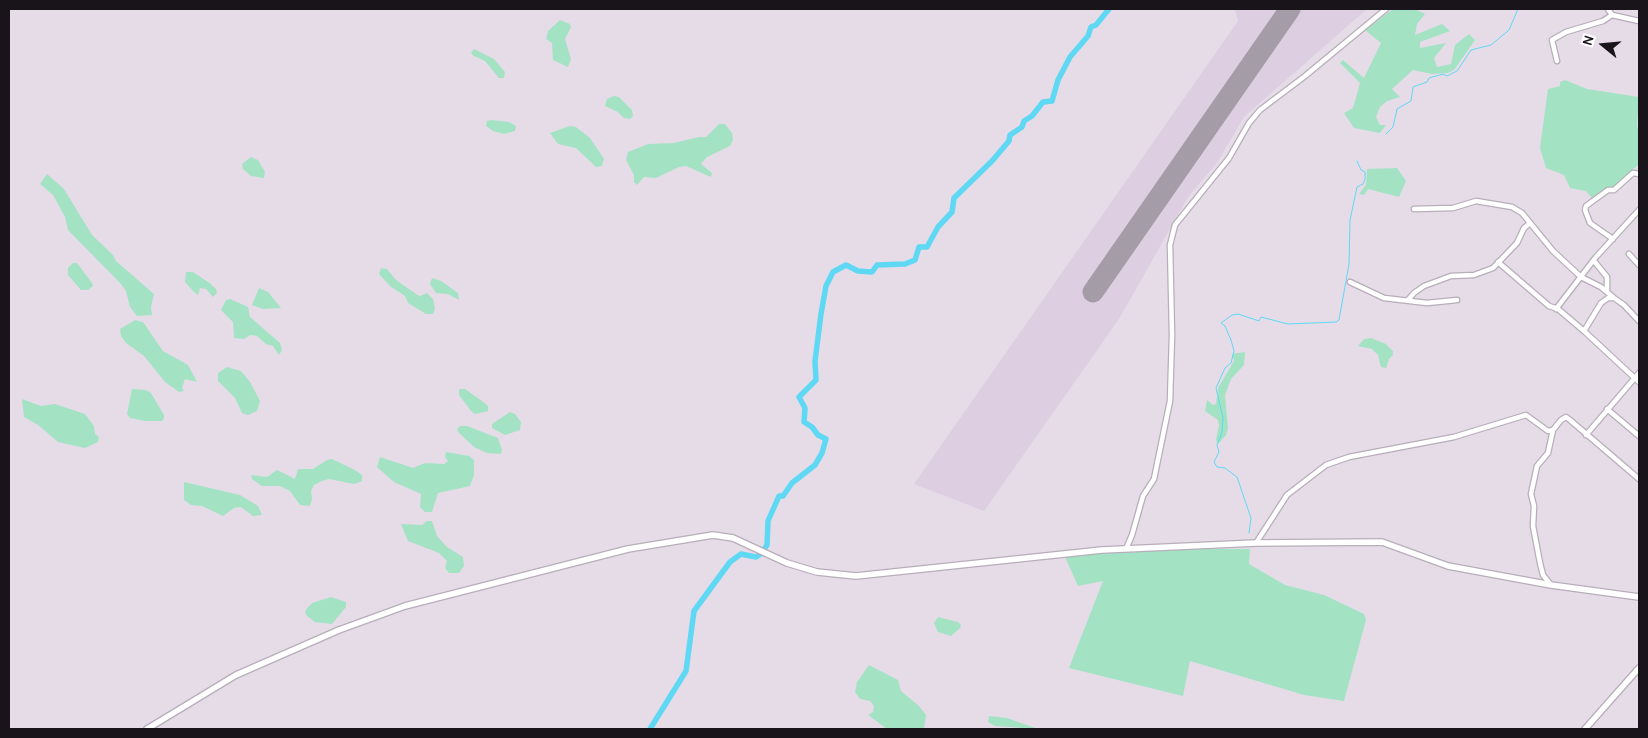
<!DOCTYPE html>
<style>
body{margin:0}
#map{position:relative;width:1648px;height:738px;overflow:hidden;background:#e5dce8;font-family:Karla,sans-serif}
canvas{display:block}
.frame{position:absolute;inset:0;border:10px solid #181419;pointer-events:none}
.north{position:absolute;left:1578px;top:20px;width:50px;height:50px;-webkit-text-stroke:4px #fff;paint-order:stroke;rotate:287deg;font-size:14px;font-weight:700;line-height:20px;text-align:center;color:#181419}
.north::after{content:'';display:block;margin:auto;width:18px;height:22px;background:#181419;clip-path:polygon(50% 0,100% 100%,50% 72%,0 100%)}
</style>
<div id="map">
<canvas width="1648" height="738"></canvas>
<div class="frame"></div>
<div class="north">N</div>
</div>
<script>
const c = document.querySelector('canvas').getContext('2d');
c.lineJoin = 'round';
function fill(path, color) { c.fillStyle = color; c.fill(path, 'evenodd'); }
const toPath = rows => new Path2D(rows.map(r => 'M' + r).join(''));
function stroke(path, color, width, dash) { c.strokeStyle = color; c.lineWidth = width; c.lineCap = dash ? 'butt' : 'round'; c.setLineDash(dash || []); c.stroke(path); }
const built = toPath([
 [1235,9,1367,9,1244,117,1217,163,1188,197,1119,319,984,511,914,484,1238,21]
]);
const green = toPath([
 [1393,9,1415,9,1425,14,1417,24,1415,35,1442,24,1450,31,1420,42,1420,48,1446,43,1434,58,1437,67,1451,64,1455,45,1469,34,1475,40,1454,70,1448,73,1432,74,1413,70,1392,89,1400,97,1387,101,1380,107,1376,117,1380,125,1386,125,1380,133,1354,128,1344,113,1353,108,1360,83,1340,63,1343,60,1364,78,1381,43,1365,30],
 [560,20,570,24,571,27,565,39,571,59,568,67,553,60,552,43,546,39,548,31],
 [474,49,494,59,505,72,504,78,499,78,485,61,474,56,471,53],
 [1565,80,1587,89,1639,97,1637,127,1639,128,1639,164,1613,188,1608,188,1592,198,1586,191,1570,188,1564,175,1546,168,1540,148,1548,89,1560,86,1560,82],
 [614,96,619,97,632,110,633,116,630,119,624,118,618,112,605,106,607,99],
 [491,120,509,122,516,126,515,131,504,134,493,131,486,126,487,121],
 [719,124,725,124,732,133,733,140,730,146,707,157,701,164,712,173,711,177,686,166,679,167,656,178,644,177,637,185,634,182,634,175,626,160,628,152,648,144,674,143,699,137,706,137],
 [570,126,576,127,590,138,604,159,602,166,596,167,576,148,558,144,550,133],
 [251,157,258,160,265,172,264,178,251,176,243,169,242,164],
 [1397,168,1406,181,1399,197,1368,189,1364,195,1359,194,1366,185,1367,169],
 [47,174,64,189,92,235,113,255,116,261,154,294,151,307,152,315,137,316,130,307,126,291,121,284,68,230,65,217,53,195,40,184],
 [73,263,77,263,92,283,93,286,88,290,81,290,68,275,68,268],
 [381,268,387,269,396,280,416,294,420,296,427,293,433,299,435,309,433,314,426,314,408,303,405,296,390,286,379,274],
 [186,272,193,272,211,284,216,289,217,293,213,297,206,289,200,288,198,295,194,292,185,282],
 [432,278,441,281,458,293,459,300,448,294,436,293,430,284],
 [259,288,268,292,281,308,263,309,252,305],
 [230,299,248,307,250,317,280,343,282,350,279,355,273,346,266,344,257,336,250,335,244,339,234,338,233,322,221,310,226,300],
 [135,320,143,322,163,351,188,365,197,382,185,379,182,388,184,391,179,392,165,382,144,356,126,343,121,336,120,329],
 [1371,338,1386,344,1393,351,1393,355,1389,359,1386,368,1381,367,1378,355,1372,349,1358,346,1364,339],
 [1245,352,1244,365,1231,379,1225,395,1228,428,1226,435,1218,444,1216,440,1219,425,1218,420,1205,411,1207,400,1213,405,1216,404,1218,388,1234,361,1232,354],
 [227,367,241,371,250,382,260,401,257,411,248,415,242,413,235,398,218,381,218,373],
 [132,389,146,390,151,393,164,415,164,418,162,421,145,421,130,418,127,414],
 [459,389,465,389,482,401,488,406,488,411,475,414,471,411,459,395],
 [22,399,41,406,55,404,85,414,94,426,95,434,99,437,98,442,85,448,58,442,38,425,24,417],
 [510,412,515,414,521,422,520,430,505,435,492,428,492,424],
 [460,426,467,426,498,438,502,450,501,454,487,453,474,447,459,433,457,429],
 [446,452,469,456,474,460,474,475,470,486,438,493,432,512,425,512,420,507,421,494,394,482,377,467,380,457,413,468,425,463,444,464,448,461,445,457],
 [332,459,355,470,362,475,362,481,354,484,329,479,322,481,314,485,311,491,312,499,310,506,300,505,290,491,280,486,262,486,252,479,251,475,267,477,277,470,295,479,298,469,313,469,327,460],
 [184,482,240,495,258,506,262,515,253,516,241,507,234,508,223,516,202,506,191,505,184,500],
 [427,521,432,521,437,536,447,547,463,557,464,566,459,573,449,573,445,568,447,561,439,553,408,541,401,524,422,525],
 [1152,549,1250,549,1249,564,1285,585,1324,595,1364,614,1366,620,1344,701,1304,695,1190,661,1183,696,1069,668,1103,581,1078,586,1065,557,1113,551],
 [331,597,346,602,346,607,332,624,315,622,306,615,305,611,312,603],
 [938,617,958,622,961,625,960,628,951,636,938,632,934,623],
 [869,665,898,680,901,691,919,706,926,715,924,729,887,729,868,715,873,712,874,706,870,701,860,699,855,692,857,682],
 [989,716,1007,718,1038,729,995,726,988,722]
]);
const stream = toPath([
 [1386,134,1393,127,1397,109,1411,101,1413,87,1427,82,1429,78,1443,74,1447,76,1457,71,1471,50,1491,45,1509,30,1518,9],
 [1249,533,1251,518,1237,477,1225,468,1217,467,1214,462,1219,452,1217,445,1222,432,1223,418,1216,388,1225,368,1231,363,1234,351,1231,340,1225,326,1221,323,1232,315,1238,314,1259,321,1261,317,1288,324,1336,322,1339,320,1349,264,1350,220,1357,187,1363,184,1365,179,1365,172,1361,170,1357,161]
]);
const river = toPath([
 [650,729,686,671,694,611,730,562,741,554,756,557,761,554,767,545,768,521,779,496,783,496,792,483,815,465,822,453,826,439,818,435,812,427,804,422,805,408,799,397,816,380,815,361,821,314,826,286,833,272,846,265,858,271,872,272,877,265,905,264,915,260,919,247,927,247,938,227,952,212,954,198,992,161,1009,141,1010,135,1022,127,1024,121,1032,116,1043,102,1052,101,1058,80,1070,57,1088,36,1091,27,1096,25,1109,9]
]);
const runway = toPath([
 [1093,292,1290,9]
]);
const minor = toPath([
 [1608,9,1612,15,1639,21],
 [1557,61,1552,40,1566,32,1603,21,1612,15],
 [1414,209,1453,208,1476,201,1512,207,1522,213,1553,251,1581,277,1601,287,1614,298],
 [1613,239,1590,223,1585,210,1586,206,1608,190,1614,190,1633,173,1639,174],
 [1629,254,1639,265],
 [1594,261,1607,277,1607,292],
 [1498,262,1549,306,1558,309,1584,331,1639,382],
 [1350,282,1384,298,1427,303,1457,300],
 [1408,300,1414,293,1424,286,1451,276,1474,275,1493,268,1517,243,1524,228,1529,224],
 [1556,309,1596,257,1639,210],
 [1584,331,1601,303,1608,298,1614,298,1624,305,1639,321],
 [1607,409,1639,436],
 [1586,435,1639,373],
 [1256,543,1287,495,1326,465,1349,457,1454,437,1526,415,1548,431,1553,430],
 [1126,549,1132,535,1143,496,1154,479,1170,401,1172,335,1170,245,1175,225,1229,158,1249,123,1260,110,1305,76,1386,9],
 [1551,585,1543,575,1540,563,1533,526,1534,506,1531,494,1537,466,1548,453,1553,430,1561,420,1566,417,1570,420,1639,479]
]);
const major = toPath([
 [147,729,236,675,339,630,405,606,628,549,713,535,733,538,787,563,817,572,856,576,1102,550,1256,543,1382,542,1448,566,1551,585,1639,597],
 [1585,729,1639,668]
]);
fill(built, '#ddcfe1');
fill(green, '#a3e3c4');
stroke(stream, '#5fd8f4', 1);
stroke(river, '#5fd8f4', 5.5);
stroke(runway, '#a49ca6', 21);
stroke(minor, '#b7aeba', 7);
stroke(major, '#b7aeba', 8);
stroke(minor, '#fff', 4.5);
stroke(major, '#fff', 5.5);
</script>
